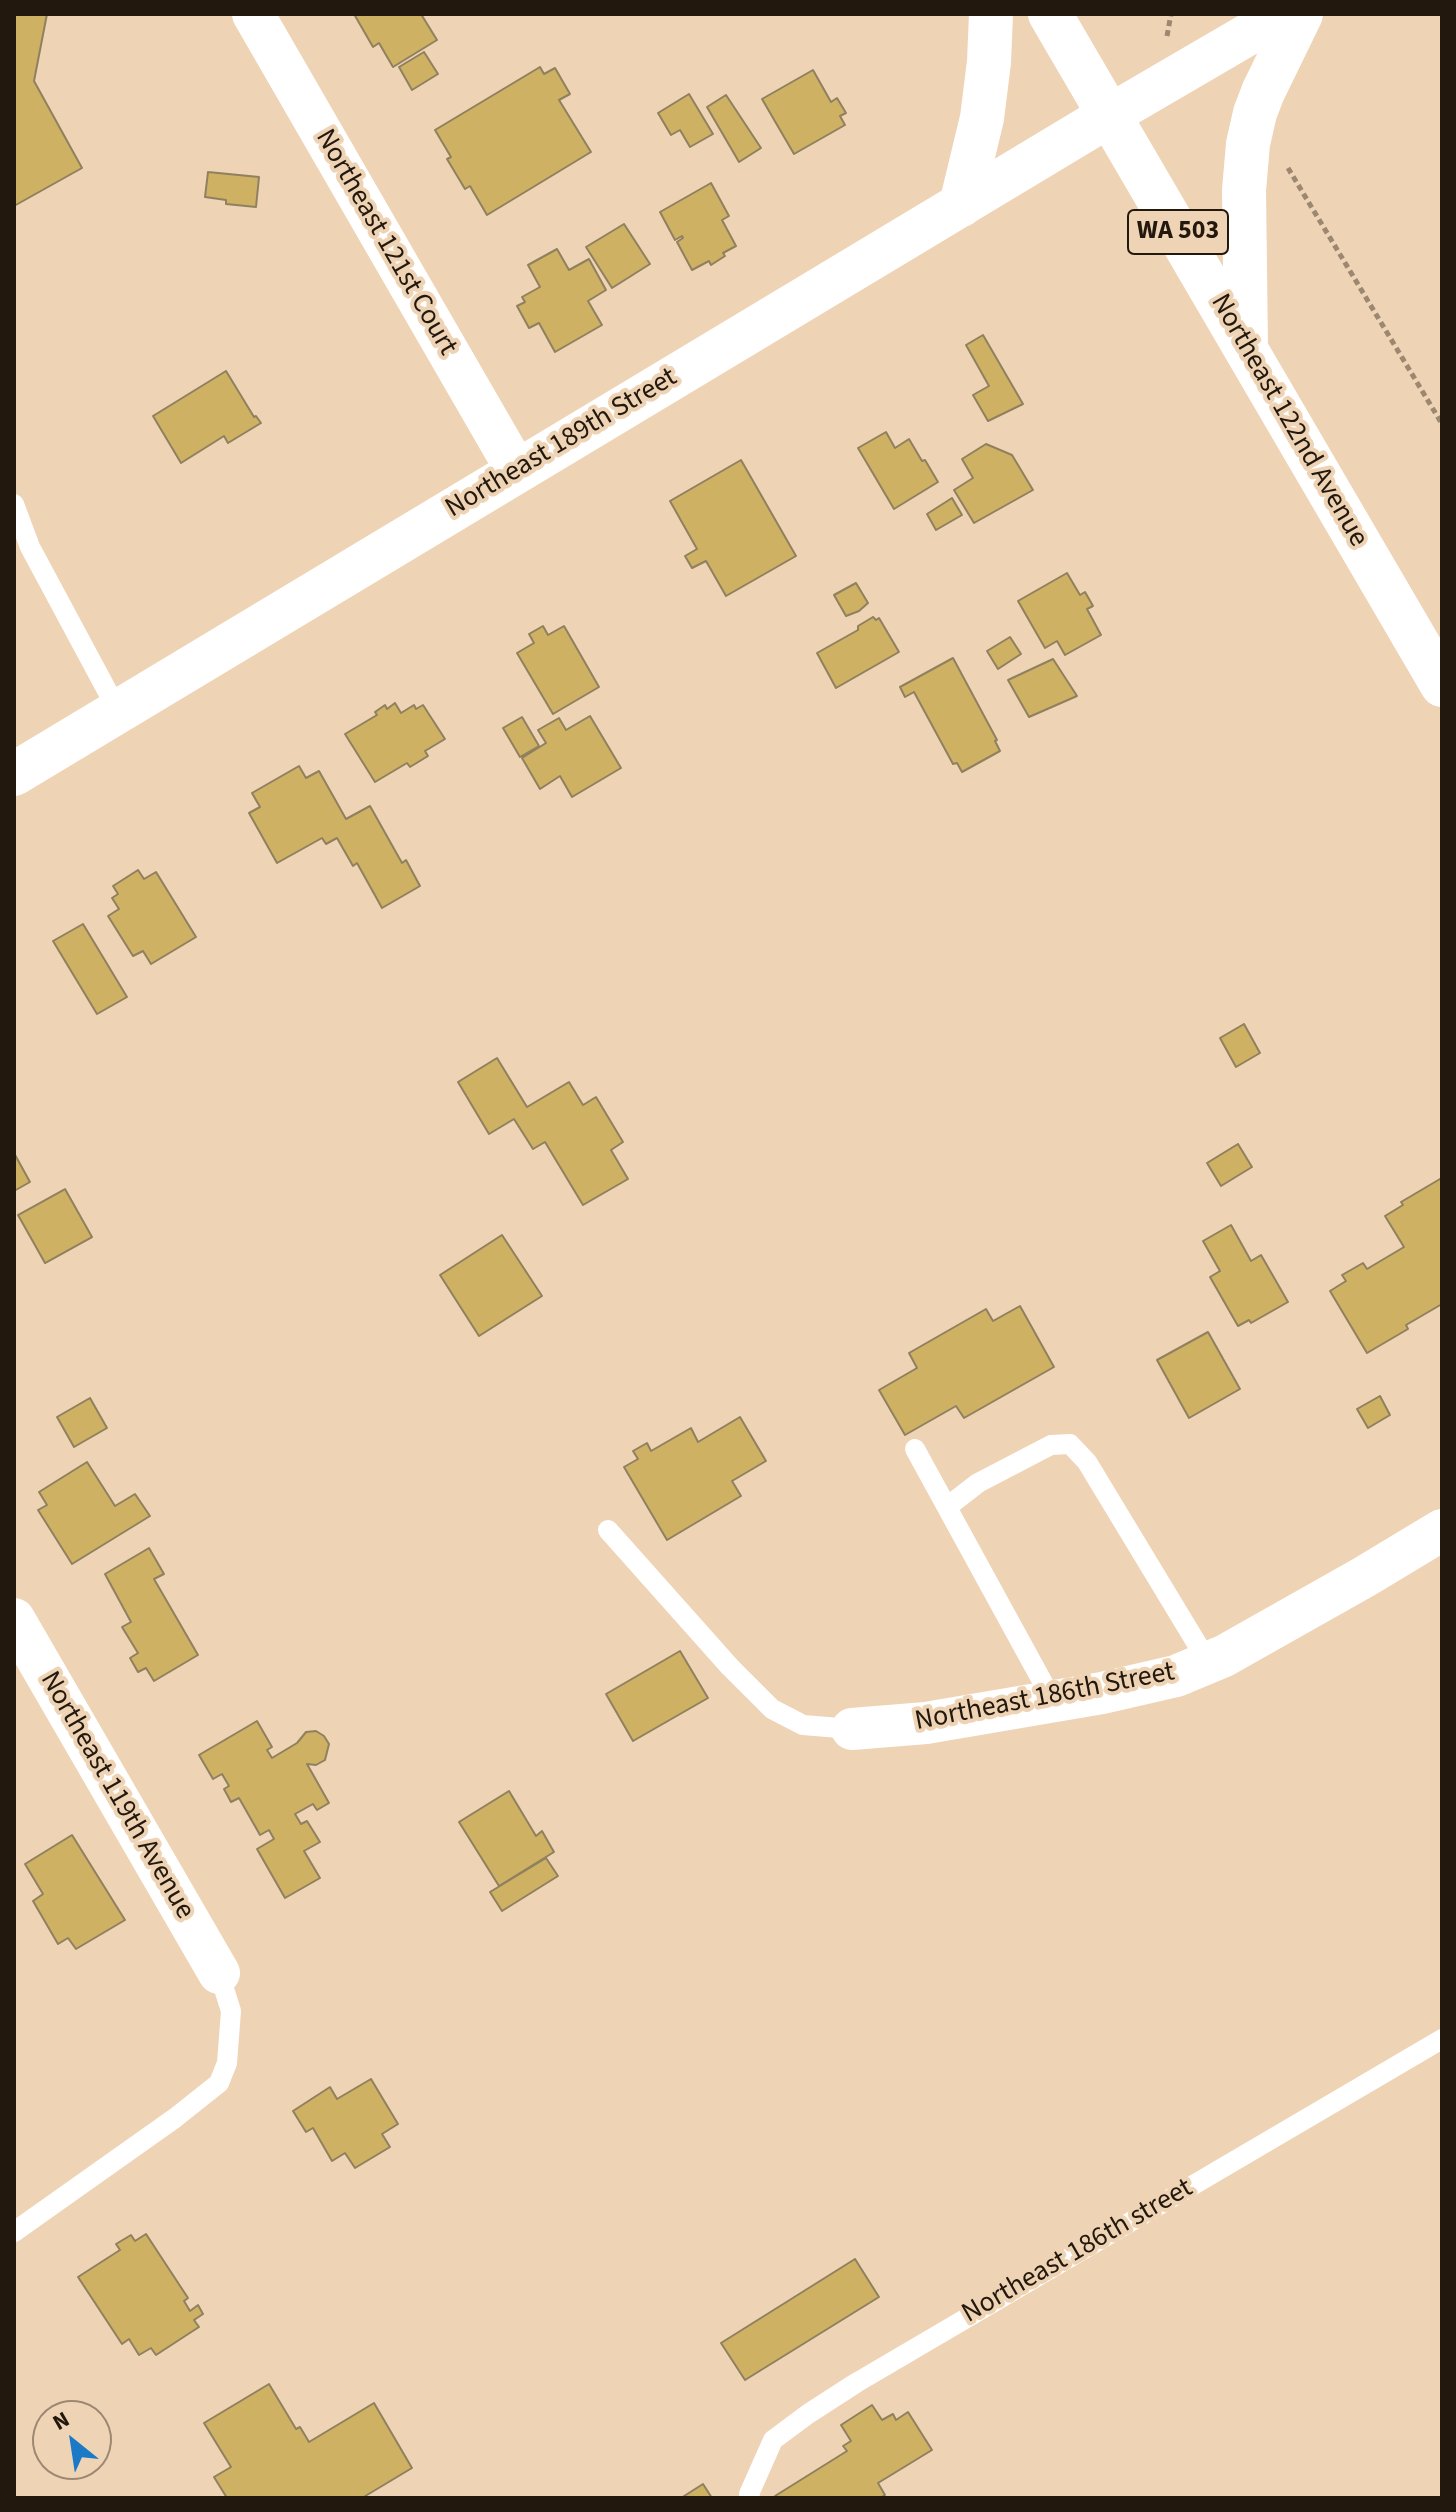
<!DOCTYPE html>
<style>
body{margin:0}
#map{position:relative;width:1456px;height:2512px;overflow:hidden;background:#efd3b5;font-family:"Source Sans 3",sans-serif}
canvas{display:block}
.frame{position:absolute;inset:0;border:16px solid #22180d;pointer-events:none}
.north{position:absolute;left:32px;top:2400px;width:80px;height:80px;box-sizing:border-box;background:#efd3b5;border:2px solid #9d8872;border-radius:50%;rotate:330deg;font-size:22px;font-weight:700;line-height:32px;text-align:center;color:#22180d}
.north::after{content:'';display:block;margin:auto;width:28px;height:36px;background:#1b7ac7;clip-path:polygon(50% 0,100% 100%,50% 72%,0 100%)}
</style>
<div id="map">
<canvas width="1456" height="2512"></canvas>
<div class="frame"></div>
<div class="north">N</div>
</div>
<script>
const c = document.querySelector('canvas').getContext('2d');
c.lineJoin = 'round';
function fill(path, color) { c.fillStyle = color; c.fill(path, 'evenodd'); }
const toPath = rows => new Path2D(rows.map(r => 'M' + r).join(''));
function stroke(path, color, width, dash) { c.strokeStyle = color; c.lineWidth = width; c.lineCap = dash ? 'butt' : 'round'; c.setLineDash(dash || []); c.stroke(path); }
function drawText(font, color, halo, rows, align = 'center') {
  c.font = font + ' "Source Sans 3",sans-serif'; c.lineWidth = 8; c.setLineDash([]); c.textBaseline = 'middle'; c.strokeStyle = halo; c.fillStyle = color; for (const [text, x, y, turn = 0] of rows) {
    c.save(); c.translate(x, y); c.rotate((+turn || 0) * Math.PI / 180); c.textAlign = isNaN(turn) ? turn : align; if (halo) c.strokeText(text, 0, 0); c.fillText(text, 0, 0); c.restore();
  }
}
const building = toPath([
 [14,14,47,14,34,81,82,168,14,206,14,14],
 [354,14,421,14,437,40,393,67,379,43,373,47,354,14],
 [424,52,438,74,412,90,399,67,424,52],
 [540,67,544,74,555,68,570,94,559,100,591,152,487,215,470,186,465,189,447,159,451,157,435,130,540,67],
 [813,70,831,102,837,98,846,113,840,116,845,125,794,154,762,99,813,70],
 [689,94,713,134,690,147,680,130,671,135,658,113,689,94],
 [726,95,761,148,739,162,707,107,726,95],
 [208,172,259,177,256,207,226,204,226,200,205,197,208,172],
 [711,183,729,216,722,220,736,246,723,253,725,256,711,265,709,261,692,270,677,242,683,238,682,236,675,240,660,212,711,183],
 [624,224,650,264,612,288,586,247,624,224],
 [557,249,569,270,589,259,606,290,588,301,602,325,555,352,539,323,529,328,517,306,525,302,522,297,540,287,528,265,557,249],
 [983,335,1023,404,988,421,973,395,989,386,966,345,983,335],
 [226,371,254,417,256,416,261,423,228,443,224,436,181,463,153,416,226,371],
 [886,432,895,448,909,439,922,461,925,460,938,482,894,509,858,448,886,432],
 [986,444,1012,455,1033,490,974,523,954,490,973,478,962,459,986,444],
 [741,460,796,556,726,596,706,561,692,568,685,556,697,549,670,501,741,460],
 [952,498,962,515,936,530,927,514,952,498],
 [1067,573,1080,595,1085,592,1093,606,1087,609,1101,635,1065,655,1057,641,1045,648,1018,601,1067,573],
 [856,583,868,603,859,611,846,616,834,595,856,583],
 [873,617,876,620,879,618,899,652,836,688,817,653,858,630,858,626,873,617],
 [543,626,548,635,564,626,599,687,553,714,517,653,534,643,529,634,543,626],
 [1010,637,1021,654,998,669,987,651,1010,637],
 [953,658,997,740,995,741,1000,751,962,772,957,763,953,764,914,692,905,697,900,687,953,658],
 [1053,659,1077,696,1029,717,1008,680,1053,659],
 [395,703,401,713,414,705,416,709,423,705,445,739,425,751,428,756,410,767,407,763,375,782,345,734,377,715,375,712,385,705,387,709,395,703],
 [590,716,621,768,572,797,560,776,540,789,522,758,546,743,538,730,559,718,566,730,590,716],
 [522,717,539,746,520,757,503,728,522,717],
 [299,766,306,778,319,771,346,819,370,806,402,863,406,860,420,886,382,908,357,863,353,866,337,838,326,844,322,838,277,863,249,813,260,807,252,793,299,766],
 [138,870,144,879,156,872,196,937,151,964,143,951,133,956,108,916,119,909,112,898,118,894,113,886,138,870],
 [83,924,127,997,97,1014,53,941,83,924],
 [1244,1024,1260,1053,1236,1067,1220,1038,1244,1024],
 [497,1058,527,1107,569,1082,583,1105,596,1097,623,1142,611,1150,628,1179,583,1205,545,1142,533,1149,514,1119,489,1134,458,1082,497,1058],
 [1238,1144,1252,1167,1221,1186,1207,1163,1238,1144],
 [14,1153,30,1182,14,1191,14,1153],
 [1440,1179,1442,1181,1442,1304,1406,1325,1408,1329,1367,1353,1330,1291,1346,1281,1342,1275,1363,1263,1367,1269,1404,1247,1385,1216,1403,1205,1401,1202,1440,1179],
 [65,1189,92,1237,45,1263,18,1215,65,1189],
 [1231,1225,1251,1261,1261,1255,1288,1302,1251,1323,1249,1320,1238,1326,1210,1277,1220,1271,1203,1241,1231,1225],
 [502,1235,542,1296,479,1336,440,1275,502,1235],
 [1020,1306,1054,1367,964,1418,956,1406,905,1435,879,1390,917,1368,909,1353,986,1309,993,1321,1020,1306],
 [1208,1332,1240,1389,1189,1418,1157,1360,1208,1332],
 [1380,1396,1390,1415,1368,1428,1357,1409,1380,1396],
 [90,1398,107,1428,74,1447,57,1417,90,1398],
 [740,1417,766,1461,732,1481,741,1496,667,1540,624,1467,638,1459,633,1451,647,1443,651,1451,691,1428,698,1442,740,1417],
 [87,1462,115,1506,135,1494,150,1516,72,1564,38,1510,47,1505,39,1492,87,1462],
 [149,1548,164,1574,154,1579,198,1655,154,1681,146,1668,138,1672,130,1658,138,1653,122,1627,131,1622,105,1574,149,1548],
 [680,1651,708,1698,633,1741,606,1694,680,1651],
 [257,1721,272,1747,267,1750,272,1758,297,1743,306,1732,316,1731,324,1736,329,1744,325,1760,316,1765,307,1764,329,1803,317,1810,313,1804,295,1814,301,1824,307,1821,320,1842,304,1851,320,1878,285,1898,257,1849,274,1839,269,1830,260,1835,239,1798,231,1802,224,1789,229,1786,222,1774,213,1779,199,1755,257,1721],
 [509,1791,536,1836,542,1831,554,1852,499,1886,459,1822,509,1791],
 [72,1835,125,1920,76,1949,68,1938,58,1944,33,1901,43,1894,25,1864,72,1835],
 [546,1858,558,1876,502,1911,490,1892,546,1858],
 [371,2079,398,2124,382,2134,390,2147,355,2168,345,2153,332,2161,313,2128,306,2132,293,2111,330,2087,337,2099,371,2079],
 [146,2234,188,2298,184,2301,190,2311,198,2305,203,2314,194,2320,199,2327,156,2355,151,2348,139,2355,129,2339,122,2344,78,2277,120,2250,116,2244,131,2235,135,2241,146,2234],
 [855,2259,879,2297,745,2380,721,2343,855,2259],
 [269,2384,296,2429,300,2427,309,2442,374,2403,412,2468,362,2498,227,2498,214,2477,231,2467,204,2423,269,2384],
 [872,2405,882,2420,893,2414,896,2420,908,2412,932,2450,878,2483,885,2495,880,2498,776,2498,775,2496,847,2451,843,2446,851,2441,841,2425,872,2405],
 [703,2484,712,2498,681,2498,703,2484]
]);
const path = toPath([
 [1167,36,1171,14],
 [1288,168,1442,424]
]);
const service = toPath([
 [14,504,30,547,118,711],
 [915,1449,1053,1701],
 [947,1507,978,1483,1051,1445,1070,1444,1087,1462,1208,1662],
 [608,1530,730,1667,772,1709,803,1725,852,1729],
 [14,2232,175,2118,219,2083,227,2063,231,2011,219,1973],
 [750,2498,749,2494,773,2440,808,2414,856,2383,1442,2039]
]);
const minor = toPath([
 [253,14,517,471],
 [1110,115,1283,14],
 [14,1619,219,1973],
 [852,1729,926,1723,1102,1693,1176,1676,1224,1656,1364,1577,1442,1530]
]);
const tertiary = toPath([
 [14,774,1110,115]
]);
const trunk = toPath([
 [1050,14,1442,685],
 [961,205,982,118,989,62,991,14],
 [1246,346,1244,190,1248,144,1255,113,1263,92,1301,14]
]);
const shields = [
 [1178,232,100]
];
const shieldNames = [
 ["WA 503",1178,232]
];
const streetNames = [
 ["Northeast 121st Court",385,243,60],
 ["Northeast 122nd Avenue",1288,421,60],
 ["Northeast 189th Street",562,444,-31],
 ["Northeast 186th Street",1045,1698,-11],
 ["Northeast 119th Avenue",116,1796,60],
 ["Northeast 186th street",1078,2252,-30]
];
fill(building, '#cfb164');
stroke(building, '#8f815f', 2);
stroke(path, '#9c8771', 5, [6, 4]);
stroke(service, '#fff', 20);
stroke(minor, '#fff', 42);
stroke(tertiary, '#fff', 44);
stroke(trunk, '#fff', 44);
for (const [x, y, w] of shields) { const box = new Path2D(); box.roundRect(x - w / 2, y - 22, w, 44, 6); c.fillStyle = '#efd3b5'; c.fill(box); stroke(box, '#22180d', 2); }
drawText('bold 26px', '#22180d', null, shieldNames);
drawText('28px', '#22180d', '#efd3b5', streetNames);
</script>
